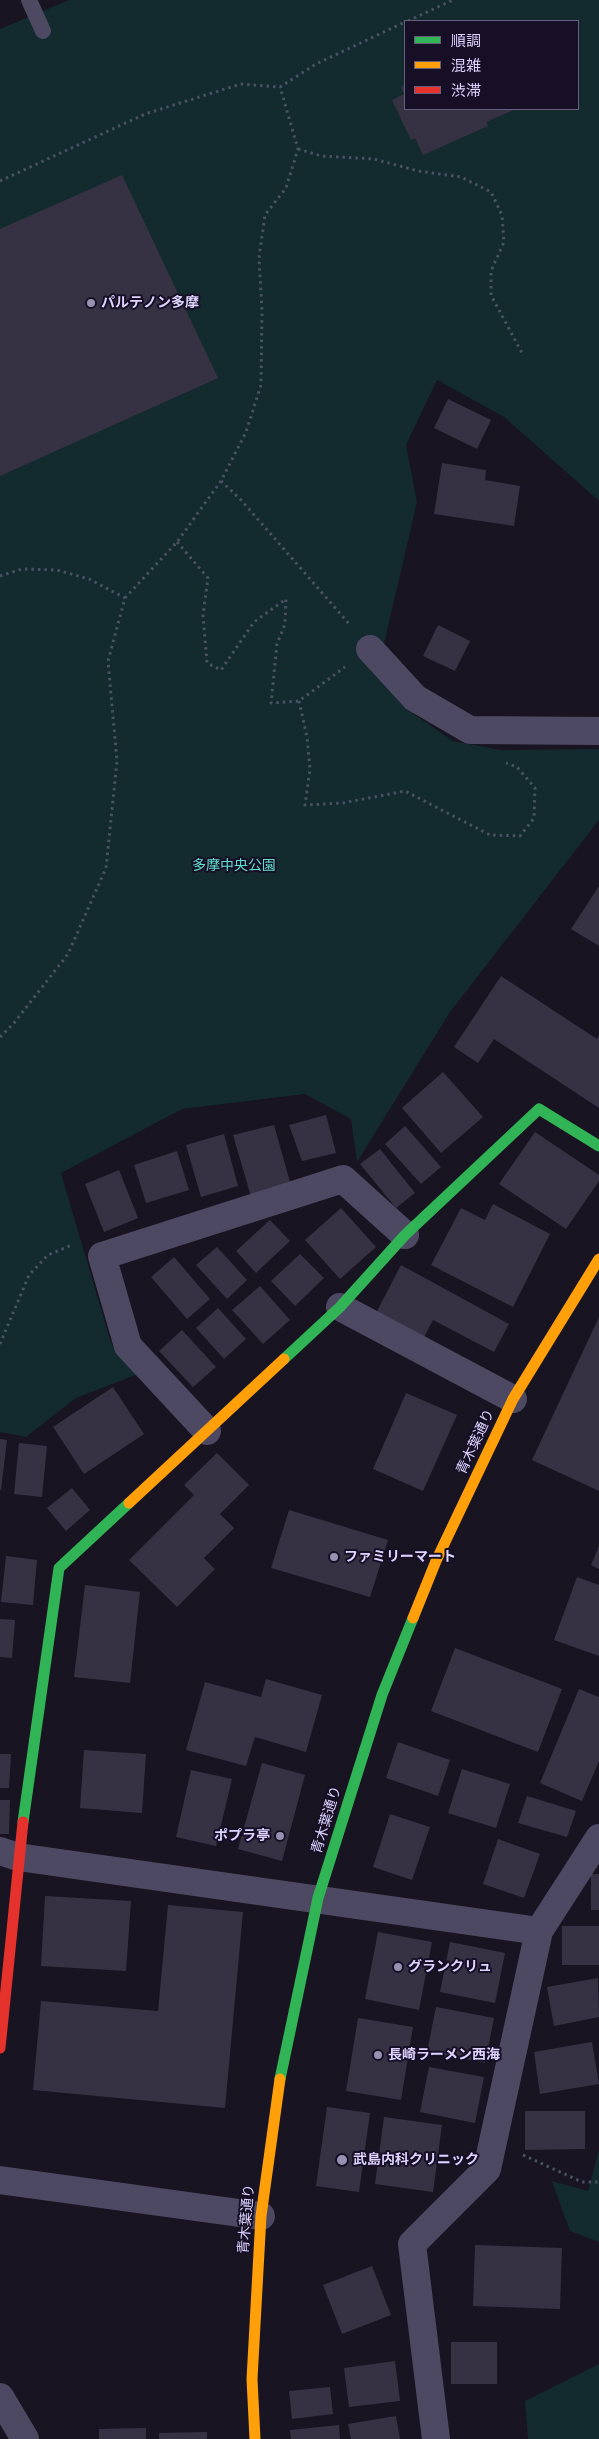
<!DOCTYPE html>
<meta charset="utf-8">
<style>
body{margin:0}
#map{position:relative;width:599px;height:2439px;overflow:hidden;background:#181421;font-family:Signika,"Noto Sans JP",sans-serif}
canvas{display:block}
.legend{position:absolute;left:404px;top:20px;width:175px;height:90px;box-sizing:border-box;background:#160f26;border:1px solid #665e7d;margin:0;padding:6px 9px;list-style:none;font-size:15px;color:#ded4ff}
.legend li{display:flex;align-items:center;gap:10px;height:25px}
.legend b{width:25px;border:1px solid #665e7d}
</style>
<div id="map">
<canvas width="599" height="2439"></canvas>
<ul class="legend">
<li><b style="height:6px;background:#30b455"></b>順調</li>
<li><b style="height:6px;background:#ff9f0a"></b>混雑</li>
<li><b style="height:6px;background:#e5322d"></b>渋滞</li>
</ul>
</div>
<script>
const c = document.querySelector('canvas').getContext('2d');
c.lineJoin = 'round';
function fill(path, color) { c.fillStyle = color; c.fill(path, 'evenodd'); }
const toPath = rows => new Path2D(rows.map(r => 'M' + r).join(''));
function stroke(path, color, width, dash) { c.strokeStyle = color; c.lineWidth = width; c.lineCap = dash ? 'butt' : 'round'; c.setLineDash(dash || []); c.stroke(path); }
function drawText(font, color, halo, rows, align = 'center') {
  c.font = font + ' Signika,"Noto Sans JP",sans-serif'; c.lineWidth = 4; c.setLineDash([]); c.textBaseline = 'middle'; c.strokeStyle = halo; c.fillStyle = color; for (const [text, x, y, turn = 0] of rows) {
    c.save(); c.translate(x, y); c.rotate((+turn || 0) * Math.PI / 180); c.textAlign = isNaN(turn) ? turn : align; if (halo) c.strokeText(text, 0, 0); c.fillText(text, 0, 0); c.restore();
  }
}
const green = toPath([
 [69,0,599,0,599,501,504,417,437,380,406,445,417,502,377,674,405,708,453,741,501,750,599,749,599,820,450,1012,357,1162,351,1119,305,1094,182,1109,61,1173,111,1343,138,1374,76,1398,26,1437,0,1432,0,29],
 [405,21,578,21,578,109,405,109],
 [599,2150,599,2242,570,2231,552,2181,588,2191],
 [599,2364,599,2439,528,2439,525,2401]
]);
const building = toPath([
 [405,85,405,109,516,109,486,122,488,126,423,155,415,138,411,140,392,100,404,94,401,87],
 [122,175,218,378,0,476,0,229],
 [448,399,491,420,477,449,434,428],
 [442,463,486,470,485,480,520,486,514,526,434,514],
 [438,625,470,641,455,671,423,656],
 [599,886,599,946,571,929],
 [501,976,597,1039,599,1035,599,1108,494,1039,478,1063,454,1047],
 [443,1072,483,1117,441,1153,402,1108],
 [326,1115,336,1153,302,1161,289,1125],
 [274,1125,292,1189,252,1200,233,1135],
 [405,1126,441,1167,421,1184,385,1144],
 [535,1132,599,1175,599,1181,566,1229,499,1184],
 [224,1134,238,1186,201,1197,186,1145],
 [380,1149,415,1193,396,1208,360,1164],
 [177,1151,189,1190,146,1203,134,1165],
 [119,1170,138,1218,104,1232,85,1184],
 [493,1204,550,1234,513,1307,431,1265,461,1208,485,1220],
 [341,1208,376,1247,340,1279,305,1240],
 [270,1220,290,1241,256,1273,236,1251],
 [217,1247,247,1280,227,1299,196,1265],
 [300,1254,324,1278,295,1306,271,1281],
 [174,1257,210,1299,187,1319,151,1277],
 [401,1265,509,1324,494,1352,433,1320,423,1339,376,1313],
 [260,1286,290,1320,263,1344,232,1310],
 [218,1308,246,1339,224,1359,196,1328],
 [599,1317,599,1491,532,1460],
 [182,1330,216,1367,193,1387,159,1351],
 [113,1387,144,1434,84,1474,53,1427],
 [406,1393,457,1415,423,1491,373,1469],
 [0,1439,7,1440,1,1490,0,1490],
 [19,1443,47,1446,42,1497,14,1494],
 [217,1453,249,1485,220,1514,234,1528,204,1558,215,1569,177,1607,129,1560,194,1495,184,1485],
 [72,1488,90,1510,66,1531,47,1508],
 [289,1510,388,1540,370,1597,271,1568],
 [599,1546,599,1569,591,1565],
 [6,1556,37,1560,33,1605,1,1602],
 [577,1577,599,1585,599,1656,554,1640],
 [85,1585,140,1592,130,1683,74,1677],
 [0,1619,15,1620,12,1658,0,1657],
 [455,1648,562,1689,538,1752,431,1711],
 [266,1679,322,1695,306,1752,255,1737,246,1766,186,1750,205,1682,261,1697],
 [579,1689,599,1697,599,1761,582,1801,540,1783],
 [398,1742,450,1760,438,1796,386,1778],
 [84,1750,146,1754,142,1813,80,1808],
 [0,1754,11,1754,9,1788,0,1788],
 [262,1763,305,1775,282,1861,238,1849],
 [462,1769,510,1784,496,1828,448,1813],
 [191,1770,232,1779,216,1846,176,1837],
 [527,1796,576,1811,567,1837,518,1823],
 [0,1800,10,1800,9,1834,0,1834],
 [390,1814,430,1827,412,1880,373,1867],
 [498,1839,540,1854,524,1898,483,1884],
 [591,1874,599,1874,599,1910,591,1910],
 [45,1896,131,1901,126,1971,41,1966],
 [168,1905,243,1912,225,2108,33,2090,41,2001,158,2011],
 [562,1926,599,1926,599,1965,562,1965],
 [378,1932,432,1942,419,2010,365,1999],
 [450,1942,505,1953,495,2003,440,1992],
 [598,1978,599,2017,554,2026,547,1987],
 [436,2007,494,2018,485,2063,427,2052],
 [358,2018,413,2027,401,2100,346,2091],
 [592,2042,599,2084,540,2094,534,2052],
 [429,2067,484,2077,475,2123,420,2112],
 [327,2107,370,2113,359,2192,316,2186],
 [525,2111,585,2111,585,2149,525,2150],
 [384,2117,442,2125,433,2192,375,2184],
 [475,2245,562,2248,560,2309,473,2306],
 [372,2266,391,2315,342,2334,323,2285],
 [451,2342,497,2342,497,2384,451,2384],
 [395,2361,400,2401,349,2407,344,2368],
 [330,2387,333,2414,292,2419,289,2391],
 [396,2416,400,2439,351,2439,348,2424],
 [339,2425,340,2439,291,2439,290,2430],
 [146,2428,146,2439,99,2439,99,2429],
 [207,2432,207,2439,159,2439,159,2433]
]);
const path = toPath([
 [408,21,453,0],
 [298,149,321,156,374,159,418,171,461,177,491,192,502,215,504,242,491,271,491,295,522,353],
 [0,181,145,114,241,84,280,87,316,64,405,22],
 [221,481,241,500,351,626],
 [177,542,208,578,203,615,207,663,221,670,254,622,286,599,285,624,277,644,271,703,299,701,345,667],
 [0,576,22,569,57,570,89,579,125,598],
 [299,701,307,737,310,769,305,805,343,803,405,791,490,835,520,836,534,818,535,788,517,767,506,763],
 [0,1037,14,1023,68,954,106,868,117,761,108,661,125,598,177,542,221,481,246,432,261,385,262,311,259,258,265,215,286,188,298,149,280,87],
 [0,1344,29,1275,48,1255,72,1245],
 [523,2155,582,2182,599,2182]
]);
const lane = toPath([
 [29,0,43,31]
]);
const street = toPath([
 [370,649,415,698,470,730,599,731],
 [340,1307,513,1399],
 [207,1431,128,1346,102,1256,343,1179,405,1235],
 [0,1851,18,1857,539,1931],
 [0,2180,261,2216],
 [0,2397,25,2439],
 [436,2439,412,2244,487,2169,539,1931,599,1838]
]);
const fast = toPath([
 [284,1359,340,1307,405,1235,539,1109,599,1146],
 [23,1822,59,1568,129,1503],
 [280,2079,318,1898,382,1695,413,1618]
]);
const slow = toPath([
 [129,1503,284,1359],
 [413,1618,436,1561,513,1399,599,1259],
 [255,2439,252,2379,261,2216,280,2079]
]);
const jam = toPath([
 [0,2048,23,1822]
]);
const markers = [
 [91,303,5,"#9991b1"],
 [334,1557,5,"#9991b1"],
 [280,1836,5,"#9991b1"],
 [398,1967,5,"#9991b1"],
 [378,2055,5,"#9991b1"],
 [342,2160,6,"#9991b1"]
];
const poiNames = [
 ["パルテノン多摩",101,303],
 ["ファミリーマート",344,1557],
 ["ポプラ亭",270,1836,"right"],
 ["グランクリュ",408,1967],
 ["長崎ラーメン西海",388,2055],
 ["武島内科クリニック",353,2160]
];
const parkNames = [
 ["多摩中央公園",234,866]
];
const streetNames = [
 ["青木葉通り",476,1442,-65],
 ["青木葉通り",327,1820,-73],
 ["青木葉通り",247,2219,-85]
];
fill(green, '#132a2e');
fill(building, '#373243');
stroke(path, '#485262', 3, [2.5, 4]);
stroke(lane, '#4e4962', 16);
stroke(street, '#4e4962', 28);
stroke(fast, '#30b455', 11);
stroke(slow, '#ff9f0a', 11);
stroke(jam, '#e5322d', 11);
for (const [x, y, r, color] of markers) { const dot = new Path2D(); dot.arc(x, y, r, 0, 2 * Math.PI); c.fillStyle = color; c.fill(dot); stroke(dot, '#160f26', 2); }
drawText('bold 14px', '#ded4ff', '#160f26', poiNames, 'left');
drawText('14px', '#60dfcf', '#160f26', parkNames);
drawText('14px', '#ded4ff', '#160f26', streetNames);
</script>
